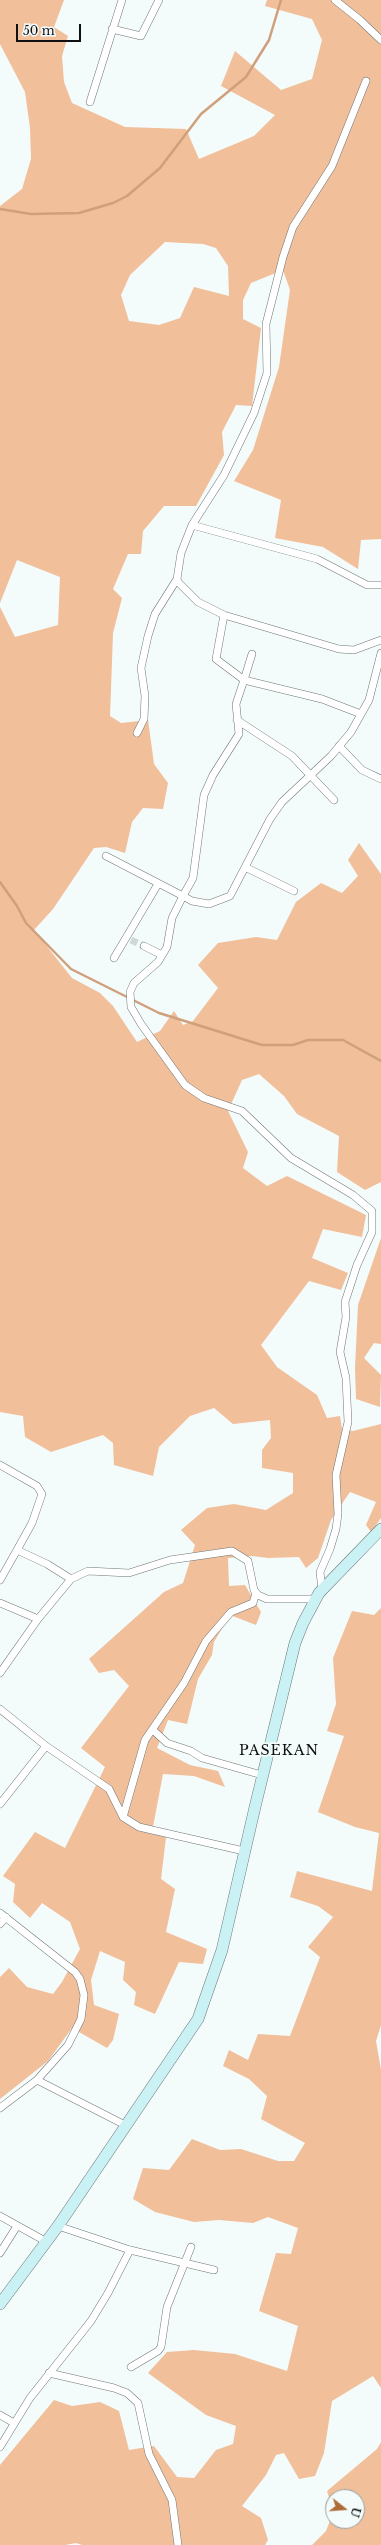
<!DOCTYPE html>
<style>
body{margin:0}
#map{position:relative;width:381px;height:2545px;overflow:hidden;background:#f3fbfb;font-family:"Libre Baskerville",serif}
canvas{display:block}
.north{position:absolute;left:325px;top:2489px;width:40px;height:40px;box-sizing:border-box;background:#f3fbfb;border:1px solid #979d9d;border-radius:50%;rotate:107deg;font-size:11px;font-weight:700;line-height:16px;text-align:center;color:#0e1011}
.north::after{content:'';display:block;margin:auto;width:14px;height:18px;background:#ae6d37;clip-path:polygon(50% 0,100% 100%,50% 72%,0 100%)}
.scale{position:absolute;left:16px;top:24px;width:65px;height:18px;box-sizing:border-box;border:2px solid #0e1011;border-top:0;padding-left:5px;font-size:12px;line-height:14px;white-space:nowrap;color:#0e1011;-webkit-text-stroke:3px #f3fbfb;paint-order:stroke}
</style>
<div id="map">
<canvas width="381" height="2545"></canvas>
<div class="north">U</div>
<div class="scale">50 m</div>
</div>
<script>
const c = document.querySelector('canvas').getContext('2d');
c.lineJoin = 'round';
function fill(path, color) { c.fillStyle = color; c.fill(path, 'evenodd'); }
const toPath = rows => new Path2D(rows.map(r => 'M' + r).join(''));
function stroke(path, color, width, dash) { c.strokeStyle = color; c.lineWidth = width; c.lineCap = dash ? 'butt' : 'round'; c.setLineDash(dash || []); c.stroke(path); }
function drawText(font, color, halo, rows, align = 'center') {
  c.font = font + ' "Libre Baskerville",serif'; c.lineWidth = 3.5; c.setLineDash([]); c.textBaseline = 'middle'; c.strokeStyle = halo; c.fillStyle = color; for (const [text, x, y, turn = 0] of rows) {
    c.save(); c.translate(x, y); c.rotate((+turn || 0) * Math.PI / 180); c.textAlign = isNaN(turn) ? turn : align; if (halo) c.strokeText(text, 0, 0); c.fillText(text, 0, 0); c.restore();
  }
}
const forest = toPath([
 [0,0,64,0,54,27,68,36,62,56,64,82,72,103,125,127,186,129,199,159,254,136,275,115,221,86,235,51,281,90,312,79,322,40,312,19,265,6,267,0,381,0,381,539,361,540,358,569,323,547,275,538,281,500,234,481,253,450,279,367,290,290,283,270,251,283,243,300,243,319,261,328,252,406,236,405,222,432,224,455,196,506,164,506,143,531,141,554,128,554,113,589,122,598,113,633,110,716,121,723,148,720,154,764,168,783,163,809,143,808,132,822,125,853,106,847,94,848,53,909,34,930,72,978,100,993,113,1006,137,1042,160,1031,174,1011,183,1025,193,1021,218,988,198,965,218,943,256,937,277,940,296,902,321,883,342,893,358,876,348,860,359,843,381,874,381,1182,365,1190,337,1172,339,1136,297,1114,284,1096,259,1074,242,1080,228,1111,248,1152,243,1168,267,1186,287,1176,366,1215,362,1237,323,1229,312,1258,348,1273,341,1290,309,1281,261,1345,277,1367,317,1395,327,1418,340,1416,342,1429,353,1431,381,1424,381,1518,371,1532,366,1525,376,1502,350,1492,331,1520,318,1558,306,1568,299,1557,268,1558,252,1556,228,1558,229,1586,245,1585,261,1612,256,1625,230,1615,214,1642,212,1655,198,1679,187,1724,168,1720,157,1748,190,1765,218,1771,225,1787,194,1776,163,1774,152,1832,166,1837,161,1879,175,1889,166,1932,207,1949,203,1964,179,1962,155,2014,134,2005,136,1992,123,1980,125,1962,100,1951,91,1980,94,2005,119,2014,113,2040,107,2048,72,2028,48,2061,0,2099,0,1977,9,1968,27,1987,53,1994,62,1982,80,1949,70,1922,42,1903,30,1918,13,1902,15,1884,3,1876,35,1832,65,1848,105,1767,81,1748,129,1686,114,1670,99,1673,89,1659,164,1592,183,1583,195,1545,181,1530,207,1508,234,1504,266,1510,293,1493,293,1473,262,1468,262,1450,271,1438,270,1420,233,1424,214,1408,190,1416,159,1447,153,1476,114,1465,113,1443,103,1435,51,1452,25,1437,23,1416,0,1412,0,607,15,637,58,625,60,577,17,560,0,603,0,206,22,189,31,159,30,128,25,92,0,44],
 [165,242,203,244,216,248,228,266,229,296,194,287,180,318,159,325,129,321,121,295,130,275],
 [381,1238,381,1344,374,1343,364,1358,381,1375,380,1407,356,1399,355,1368,358,1305],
 [381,1608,381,2025,376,2041,381,2070,381,2388,373,2376,332,2401,324,2453,315,2476,299,2479,284,2453,276,2455,266,2475,242,2506,261,2518,268,2540,265,2545,82,2545,76,2543,65,2545,0,2545,0,2465,54,2400,72,2406,100,2402,119,2411,129,2450,154,2446,177,2477,194,2478,216,2450,233,2444,236,2426,206,2415,148,2373,167,2352,194,2350,235,2354,287,2371,298,2326,259,2311,276,2253,291,2254,298,2228,268,2217,253,2223,219,2220,194,2222,155,2212,133,2199,143,2168,169,2170,192,2139,220,2150,241,2149,278,2161,294,2161,305,2143,261,2119,267,2096,249,2079,223,2066,229,2050,248,2060,258,2034,290,2036,320,1957,308,1947,333,1917,318,1906,290,1897,297,1871,372,1891,379,1833,355,1827,318,1812,344,1736,327,1731,336,1704,333,1658,352,1611,374,1615],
 [381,2442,381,2545,312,2545,326,2531,333,2513,333,2521,357,2521,357,2497,333,2497,333,2511,327,2491,377,2449]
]);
const stream = toPath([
 [0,209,31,214,79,213,113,203,127,196,160,168,201,114,246,77,269,40,281,0],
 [0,882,17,906,26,923,71,969,159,1013,262,1045,293,1045,308,1040,343,1040,381,1061]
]);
const streetTunnel = toPath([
 [131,940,144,946]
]);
const street = toPath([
 [335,0,360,20,381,40],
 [112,29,141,36,159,0],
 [90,102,122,0],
 [192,525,317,559,367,585,381,585],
 [224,615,339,649,354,650,381,640],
 [252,654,244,680,322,699,361,714],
 [237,720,292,756,334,800],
 [137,733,144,719,145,696,141,668,148,636,155,614,177,579],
 [339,746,362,770,381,779],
 [106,856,183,896,193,878,204,795,213,775,239,734,236,704,244,680,216,659,224,615,198,602,179,583,177,579,181,553,192,525,224,475,254,413,267,373,266,324,283,257,293,227,332,166,366,81],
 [247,868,294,891],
 [144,946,162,955],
 [114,958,158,884],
 [0,1465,37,1486,42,1494,32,1523,17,1550],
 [0,1580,17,1550,47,1564,71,1579],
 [322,1590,320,1572,330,1549,336,1529,338,1514,336,1475,348,1422,346,1378,340,1352,346,1317,345,1302,357,1265,372,1232,372,1211,353,1195,291,1158,242,1111,204,1098,185,1085,141,1024,131,1007,130,992,134,983,158,962,167,947,172,918,183,896,192,901,209,904,230,896,270,819,282,802,331,756,351,732,369,700,381,653],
 [0,1603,38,1619],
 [0,1673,38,1619,71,1579,88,1571,129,1573,170,1560,232,1551,248,1561,254,1590,258,1595,267,1599,315,1599],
 [0,1709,46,1746,0,1804],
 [153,1730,167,1743,191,1751,202,1758,262,1775],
 [46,1746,109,1789,123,1817,139,1827,244,1851],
 [123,1817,145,1740,184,1683,206,1641,231,1612,253,1603,256,1593],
 [0,1913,75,1972,80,1979,84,1995,81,2019,68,2045,37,2080,0,2108],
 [0,1924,6,1917],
 [37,2080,127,2126],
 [0,2216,47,2242],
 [58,2226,130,2250,214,2270],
 [0,2253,17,2226],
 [131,2367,158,2351,161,2347,167,2307,191,2247],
 [49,2373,114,2388,127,2393,138,2403,149,2454,172,2500,178,2545],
 [0,2415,14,2423],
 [0,2447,30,2398,91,2321,108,2293,130,2250]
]);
const secondary = toPath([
 [0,2304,58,2226,198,2019,222,1950,255,1807,295,1643,303,1623,319,1593,381,1529]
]);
const quarterNames = [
 ["PASEKAN",279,1751]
];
fill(forest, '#f1bf9a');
stroke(stream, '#d0a07c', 2.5);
stroke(streetTunnel, '#d1d8d8', 7, [7, 3.5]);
stroke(street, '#6f7677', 8);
stroke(secondary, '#6f7677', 12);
stroke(street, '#fff', 7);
stroke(secondary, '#caf1f3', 11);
c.letterSpacing = '1px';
drawText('14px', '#0e1011', '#f3fbfb', quarterNames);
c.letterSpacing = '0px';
</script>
